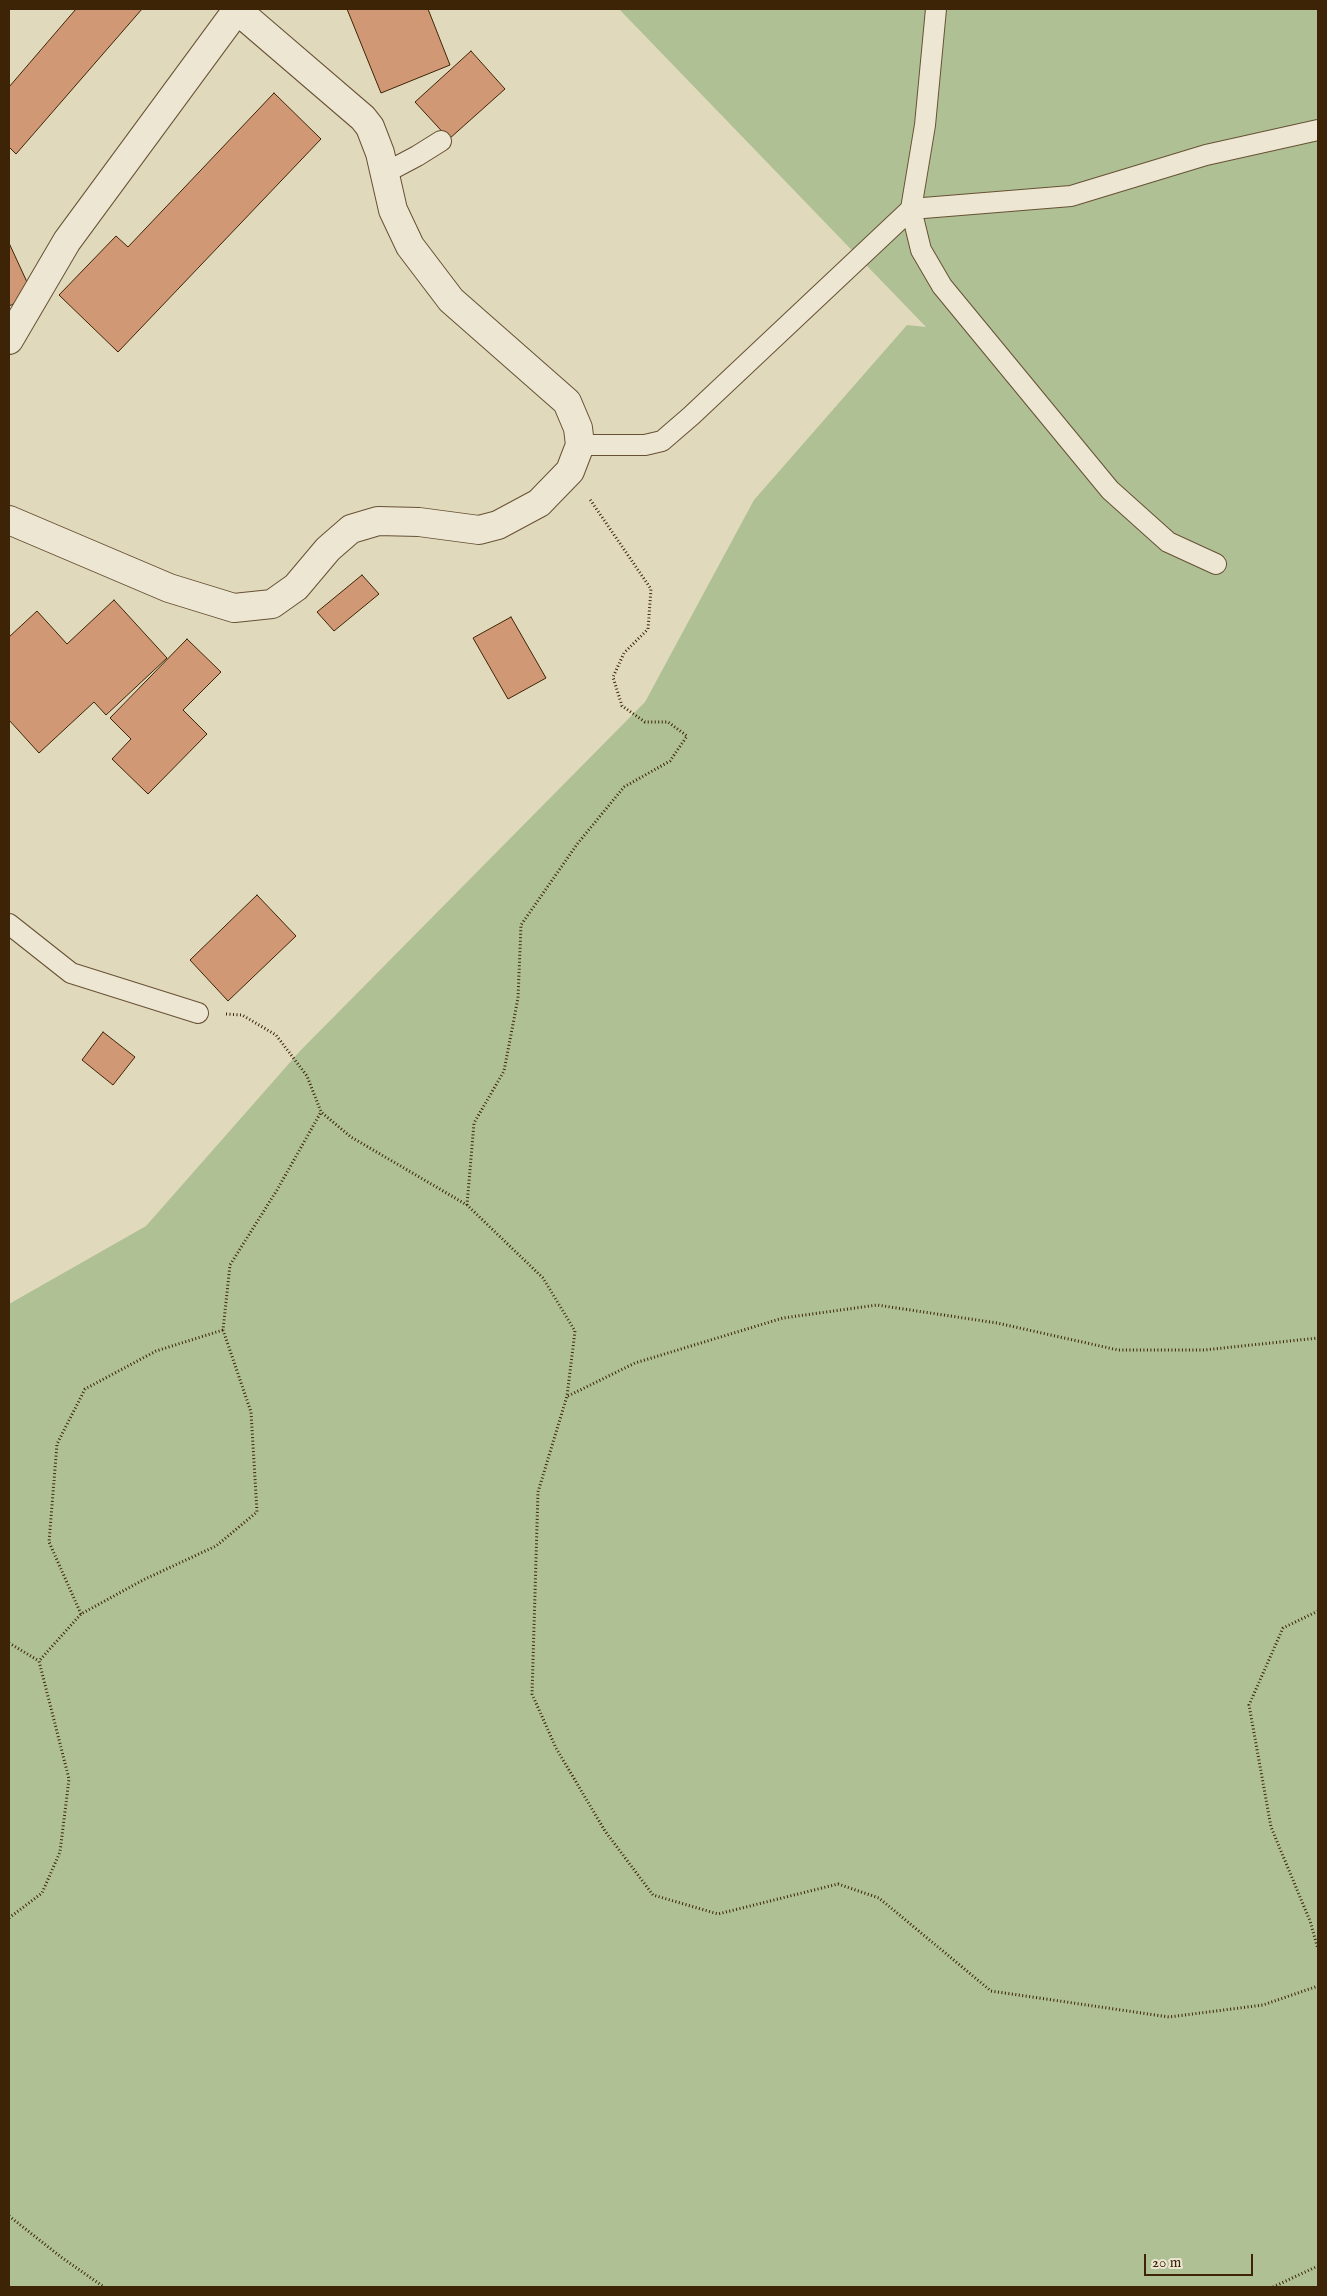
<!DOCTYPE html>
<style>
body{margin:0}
#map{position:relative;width:1327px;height:2296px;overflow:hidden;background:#e1d9bc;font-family:"IM FELL English",serif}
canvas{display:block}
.frame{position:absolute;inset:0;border:10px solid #3e2406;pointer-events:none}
.scale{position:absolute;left:1144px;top:2254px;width:109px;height:22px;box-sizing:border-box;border:2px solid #3e2406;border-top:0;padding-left:6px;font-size:15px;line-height:18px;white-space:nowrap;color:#3e2406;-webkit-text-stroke:4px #ece6d3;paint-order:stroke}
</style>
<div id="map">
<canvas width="1327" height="2296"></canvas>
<div class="frame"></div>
<div class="scale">20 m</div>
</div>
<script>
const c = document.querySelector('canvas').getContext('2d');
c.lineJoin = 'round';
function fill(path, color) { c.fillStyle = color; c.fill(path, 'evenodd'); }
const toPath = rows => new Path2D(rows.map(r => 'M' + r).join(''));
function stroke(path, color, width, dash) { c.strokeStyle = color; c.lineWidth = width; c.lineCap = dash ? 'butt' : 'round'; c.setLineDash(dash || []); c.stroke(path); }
const green = toPath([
 [619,9,1318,9,1318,2287,9,2287,9,1304,146,1226,300,1051,645,702,754,500,907,325,926,327]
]);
const building = toPath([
 [76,9,142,9,16,154,9,147,9,87,76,9],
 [347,9,428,9,450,65,381,93,347,9],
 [471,51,505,89,449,139,415,102,471,51],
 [274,93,321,139,118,352,59,295,116,236,128,247,274,93],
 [9,243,33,295,9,306,9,243],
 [362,575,379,594,334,631,317,612,362,575],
 [114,600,167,658,106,715,94,702,39,753,9,720,9,637,37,611,67,644,114,600],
 [511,617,546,678,508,699,473,638,511,617],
 [187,639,221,672,183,710,207,734,148,794,112,759,131,739,110,718,187,639],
 [257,895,296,936,228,1001,190,960,257,895],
 [103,1032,135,1057,113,1085,82,1060,103,1032]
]);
const path = toPath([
 [226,1014,242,1015,276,1035,307,1076,321,1112,351,1137,467,1205,543,1278,575,1331,567,1396,538,1492,532,1694,556,1748,605,1831,653,1895,718,1914,838,1884,879,1898,991,1991,1169,2017,1263,2005,1318,1986],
 [467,1205,474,1123,504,1071,518,998,521,925,578,843,624,787,670,761,687,736,668,722,645,722,622,706,613,677,624,653,648,629,651,589,589,498],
 [568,1396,635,1363,783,1318,877,1305,997,1323,1118,1350,1204,1350,1318,1338],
 [1318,1611,1283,1628,1249,1705,1271,1827,1310,1921,1318,1949],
 [81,1614,49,1542,57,1444,85,1389,156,1351,223,1330],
 [9,1643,39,1661],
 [9,1918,42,1893,60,1852,69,1779,39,1661,81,1614,143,1580,216,1546,257,1512,251,1412,223,1330,230,1265,277,1190,321,1112],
 [9,2216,61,2257,104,2287],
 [1273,2287,1318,2266]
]);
const lane = toPath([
 [936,9,925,125,911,209,921,250,942,286,1110,490,1168,542,1216,564],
 [383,174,417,156,441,141],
 [580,445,645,445,662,441,691,416,911,209,1071,196,1206,155,1318,130],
 [9,924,71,973,198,1013]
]);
const street = toPath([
 [9,340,67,241,237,10],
 [9,520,169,588,234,608,272,604,296,587,328,549,351,529,378,521,419,522,479,530,498,525,539,503,570,471,580,445,578,428,567,402,451,300,410,246,393,210,380,153,370,127,363,118,236,9]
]);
fill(green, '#aec094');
fill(building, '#d09874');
stroke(building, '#3e2406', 1);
stroke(lane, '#675134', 22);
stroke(street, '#675134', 30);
stroke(path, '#3e2406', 3, [1, 2.5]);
stroke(lane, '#ece6d3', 20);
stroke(street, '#ece6d3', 28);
</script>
